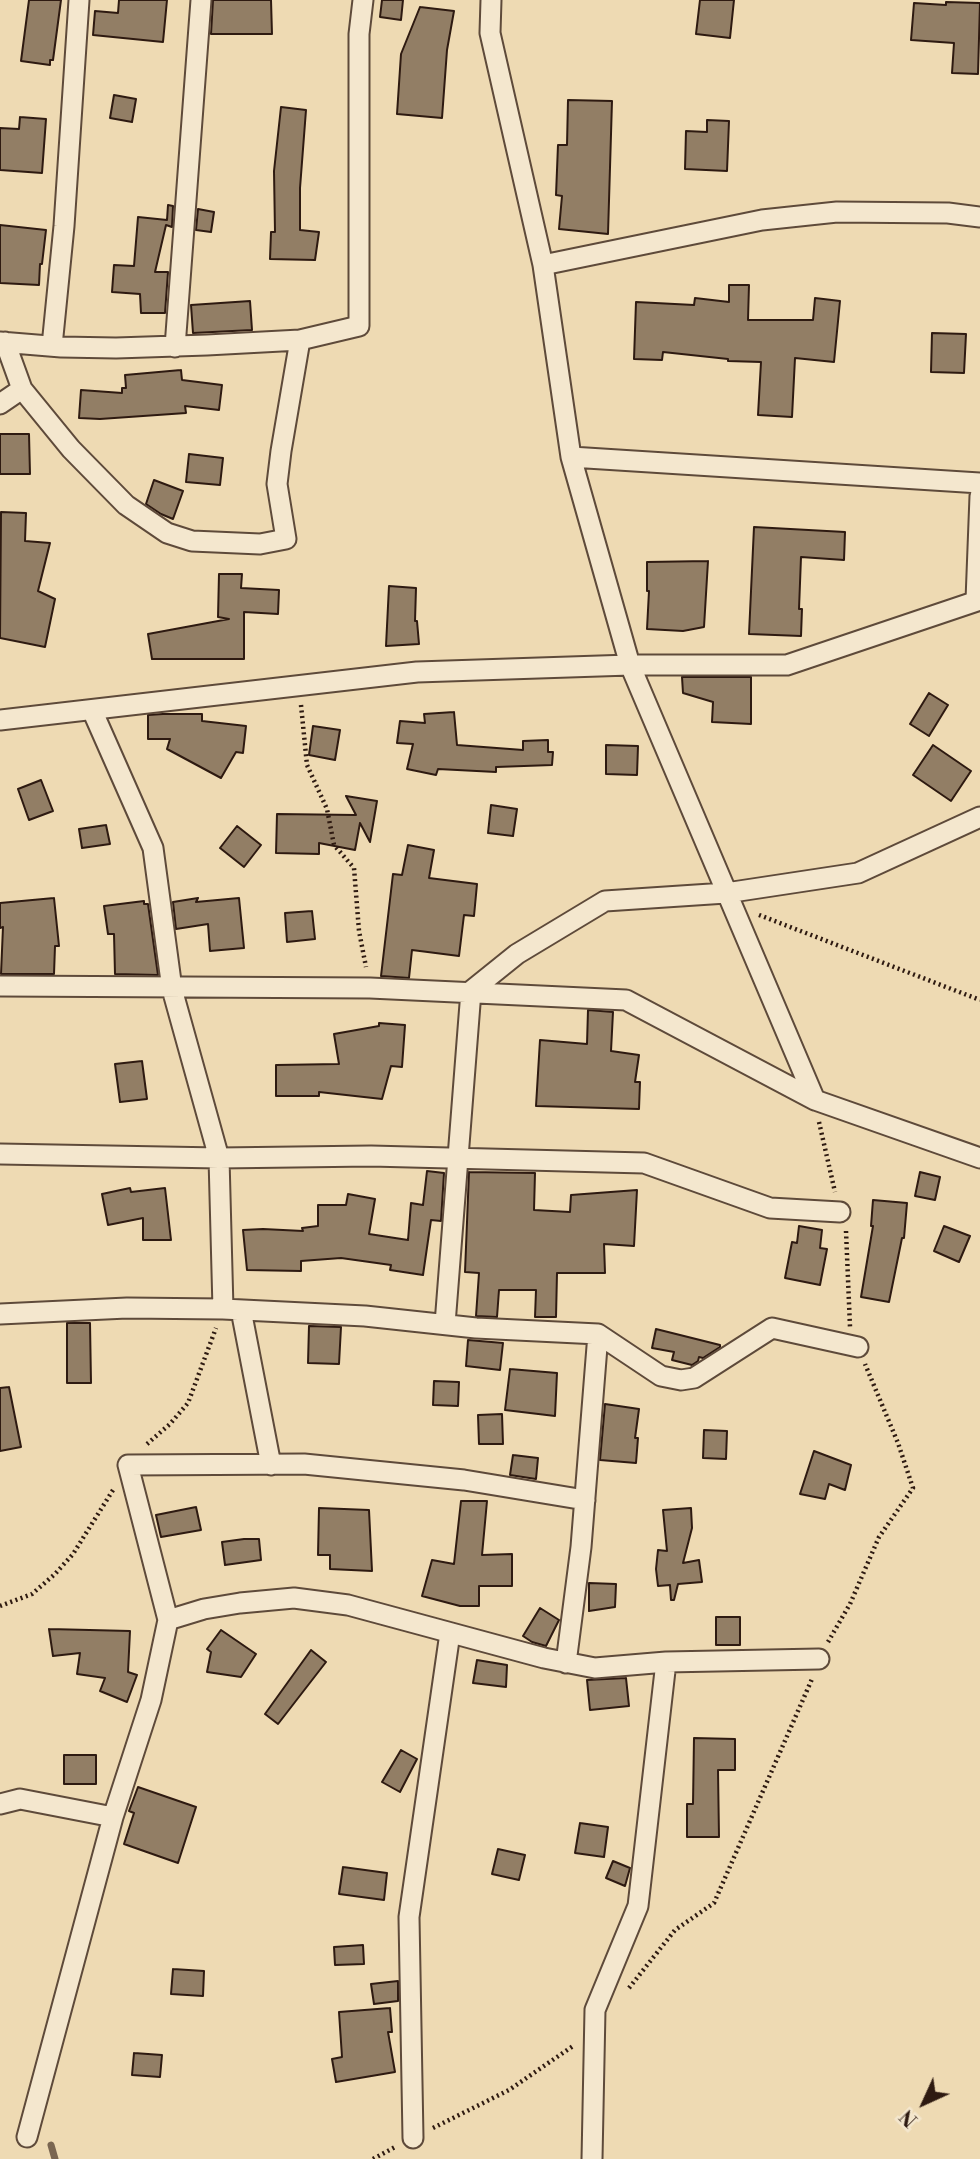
<!DOCTYPE html>
<style>
body{margin:0}
#map{position:relative;width:980px;height:2159px;overflow:hidden;background:#eedab3;font-family:"Libre Bodoni",serif}
canvas{display:block}
.north{position:absolute;left:889px;top:2068px;width:70px;height:70px;-webkit-text-stroke:5px #f4e7ce;paint-order:stroke;rotate:225deg;font-size:19px;font-weight:700;line-height:28px;text-align:center;color:#2e1a11}
.north::after{content:'';display:block;margin:auto;width:24px;height:32px;background:#2e1a11;clip-path:polygon(50% 0,100% 100%,50% 72%,0 100%)}
</style>
<div id="map">
<canvas width="980" height="2159"></canvas>
<div class="north">N</div>
</div>
<script>
const c = document.querySelector('canvas').getContext('2d');
c.lineJoin = 'round';
const toPath = rows => new Path2D(rows.map(r => 'M' + r).join(''));
function stroke(path, color, width, dash) { c.strokeStyle = color; c.lineWidth = width; c.lineCap = dash ? 'butt' : 'round'; c.setLineDash(dash || []); c.stroke(path); }
function fill(path, color) { c.fillStyle = color; c.fill(path, 'evenodd'); }
const stream = toPath([
 [51,2145,55,2159]
]);
const building = toPath([
 [29,0,61,0,53,60,50,60,50,65,21,61,29,0],
 [119,0,167,0,163,42,93,35,95,11,118,13,119,0],
 [213,0,271,0,272,34,211,34,213,0],
 [382,0,403,0,401,20,380,17,382,0],
 [700,0,734,0,730,38,696,34,700,0],
 [946,2,980,3,978,74,952,73,954,43,911,40,914,3,946,5,946,2],
 [420,7,454,11,447,50,442,118,397,114,401,54,420,7],
 [114,95,136,99,132,122,110,118,114,95],
 [568,100,612,101,608,234,559,229,562,196,556,195,558,145,567,145,568,100],
 [281,107,306,110,300,188,300,230,319,232,315,260,270,259,271,232,275,232,274,171,281,107],
 [20,117,46,119,42,173,0,170,0,128,19,129,20,117],
 [707,120,729,121,727,171,685,169,686,131,707,132,707,120],
 [168,205,173,206,172,227,166,225,155,272,168,272,165,313,141,313,140,294,112,292,114,265,134,266,138,217,167,220,168,205],
 [198,209,214,212,211,232,196,230,198,209],
 [0,225,46,230,42,264,40,264,39,285,0,283,0,225],
 [729,285,749,285,748,320,813,320,815,298,840,301,834,362,795,358,792,417,758,415,761,362,728,361,728,359,663,352,662,360,634,359,636,302,694,305,695,298,729,302,729,285],
 [250,301,252,330,193,333,191,305,250,301],
 [932,333,966,334,964,373,931,372,932,333],
 [181,370,182,380,222,385,219,410,185,406,186,413,100,419,79,418,81,390,122,393,122,388,126,388,125,375,181,370],
 [0,434,29,434,30,474,0,474,0,434],
 [189,454,223,458,220,485,186,482,189,454],
 [154,480,183,491,173,519,161,514,146,504,154,480],
 [1,512,26,513,25,541,50,543,38,591,55,599,45,647,0,638,1,512],
 [754,527,845,532,844,560,801,557,799,609,802,609,801,636,749,634,754,527],
 [708,561,704,627,683,631,647,629,649,591,647,591,647,562,708,561],
 [219,574,242,574,241,588,279,590,278,614,244,612,244,659,152,659,148,634,229,619,218,617,219,574],
 [389,586,416,588,415,621,417,621,419,644,386,646,389,586],
 [682,677,751,677,751,724,712,722,713,702,683,693,682,677],
 [929,693,948,705,929,736,910,724,929,693],
 [454,712,457,745,523,750,523,741,548,740,548,752,553,752,552,765,496,767,496,772,438,769,436,775,407,769,413,744,397,743,400,721,425,723,424,714,454,712],
 [163,714,202,714,202,721,246,726,243,753,236,752,221,778,167,749,170,739,148,739,148,715,163,714],
 [313,726,340,730,335,760,309,755,313,726],
 [606,745,638,746,637,775,606,774,606,745],
 [933,745,971,771,951,801,913,775,933,745],
 [41,780,53,811,29,820,18,789,41,780],
 [346,796,377,801,370,842,360,823,355,850,319,843,319,854,276,853,277,814,356,815,346,796],
 [491,805,517,809,513,836,488,833,491,805],
 [106,825,110,844,82,848,79,829,106,825],
 [237,826,261,845,244,867,220,848,237,826],
 [408,845,434,850,429,878,477,884,474,916,464,915,459,956,412,950,409,978,381,976,393,874,402,875,408,845],
 [54,898,59,946,55,946,54,974,1,974,3,927,0,928,0,903,54,898],
 [198,898,196,902,239,898,244,948,210,951,208,924,176,929,173,902,198,898],
 [144,901,144,904,148,904,158,975,115,974,114,934,108,934,104,906,144,901],
 [312,911,315,939,287,942,285,913,312,911],
 [588,1010,613,1012,611,1051,639,1055,635,1082,640,1082,639,1109,536,1106,540,1040,587,1044,588,1010],
 [379,1023,405,1025,402,1067,391,1066,382,1099,319,1092,319,1096,276,1096,276,1065,339,1064,334,1034,379,1026,379,1023],
 [142,1061,147,1099,120,1102,115,1064,142,1061],
 [427,1171,444,1173,441,1221,431,1220,423,1275,390,1270,391,1265,341,1258,301,1261,301,1271,247,1270,243,1230,263,1229,303,1231,302,1228,318,1226,318,1205,346,1205,348,1194,375,1199,369,1234,408,1240,411,1203,423,1205,427,1171],
 [469,1172,535,1173,534,1210,570,1212,571,1195,637,1190,634,1246,604,1244,605,1273,557,1273,556,1317,535,1317,536,1290,499,1290,497,1317,476,1316,479,1273,465,1272,469,1172],
 [920,1172,940,1177,935,1200,915,1196,920,1172],
 [130,1188,131,1192,165,1188,171,1240,143,1240,143,1218,108,1225,102,1194,130,1188],
 [873,1200,907,1203,904,1238,902,1238,889,1302,861,1297,873,1226,871,1226,873,1200],
 [799,1226,822,1230,820,1248,827,1249,820,1285,785,1278,792,1242,797,1243,799,1226],
 [944,1226,970,1236,959,1262,934,1251,944,1226],
 [67,1323,90,1323,91,1383,67,1383,67,1323],
 [309,1326,341,1327,339,1364,308,1363,309,1326],
 [656,1329,720,1345,720,1347,703,1358,699,1357,698,1361,692,1365,672,1360,674,1352,652,1348,656,1329],
 [468,1340,503,1343,500,1370,466,1366,468,1340],
 [510,1369,557,1373,555,1416,505,1410,510,1369],
 [434,1381,459,1382,458,1406,433,1405,434,1381],
 [9,1387,21,1447,0,1451,0,1388,9,1387],
 [605,1404,639,1409,635,1438,638,1438,636,1463,600,1460,605,1404],
 [502,1414,503,1444,479,1444,478,1415,502,1414],
 [704,1430,727,1431,726,1459,703,1458,704,1430],
 [814,1451,851,1465,845,1490,829,1484,825,1499,800,1494,814,1451],
 [513,1455,538,1458,536,1479,510,1475,513,1455],
 [461,1501,487,1501,482,1555,512,1554,512,1586,479,1586,479,1606,460,1606,422,1596,432,1560,454,1564,461,1501],
 [196,1507,201,1530,161,1537,156,1515,196,1507],
 [319,1508,369,1510,372,1571,330,1569,330,1555,318,1555,319,1508],
 [691,1508,692,1528,683,1563,699,1560,702,1582,678,1584,674,1600,671,1600,670,1585,658,1586,656,1569,658,1550,667,1551,663,1510,691,1508],
 [244,1539,259,1539,261,1560,225,1565,222,1542,244,1539],
 [589,1583,616,1584,615,1607,589,1611,589,1583],
 [540,1608,559,1620,546,1646,532,1642,523,1636,540,1608],
 [716,1617,740,1617,740,1645,716,1645,716,1617],
 [49,1629,130,1631,128,1672,137,1675,127,1702,100,1691,105,1678,77,1674,80,1653,53,1656,49,1629],
 [221,1630,256,1654,241,1677,207,1672,211,1652,207,1649,221,1630],
 [311,1650,326,1662,278,1724,265,1714,311,1650],
 [477,1660,507,1665,506,1687,473,1683,477,1660],
 [626,1678,629,1706,590,1710,587,1680,626,1678],
 [694,1738,735,1739,735,1770,718,1770,719,1837,687,1837,687,1804,693,1804,694,1738],
 [401,1750,417,1759,400,1792,382,1782,401,1750],
 [64,1755,96,1755,96,1784,64,1784,64,1755],
 [138,1787,196,1807,178,1863,124,1844,134,1813,129,1811,138,1787],
 [580,1823,608,1827,604,1857,575,1853,580,1823],
 [498,1849,525,1855,519,1880,492,1874,498,1849],
 [613,1861,630,1868,625,1886,606,1878,613,1861],
 [343,1867,387,1873,384,1900,339,1894,343,1867],
 [363,1945,364,1964,335,1965,334,1947,363,1945],
 [173,1969,204,1971,203,1996,171,1994,173,1969],
 [398,1981,398,2001,374,2004,371,1984,398,1981],
 [390,2008,392,2032,388,2032,395,2072,336,2082,332,2059,342,2057,339,2012,390,2008],
 [134,2053,162,2055,160,2077,132,2075,134,2053]
]);
const path = toPath([
 [301,705,307,765,327,809,334,845,354,868,359,931,366,967],
 [759,915,980,1000],
 [819,1122,835,1192],
 [846,1231,850,1327],
 [147,1444,170,1424,188,1403,216,1328],
 [0,1606,32,1594,55,1574,73,1554,113,1490],
 [828,1642,850,1604,879,1537,913,1488,898,1443,865,1364],
 [629,1988,675,1930,714,1903,812,1679],
 [433,2128,509,2090,573,2046],
 [373,2159,397,2146]
]);
const minor = toPath([
 [491,0,490,33,543,265,571,457,630,665,815,1100],
 [543,265,762,220,837,212,948,213,980,217],
 [0,342,61,347,116,348,207,345,300,340,359,326,359,34,363,0],
 [5,342,22,389,71,449,126,505,167,533,192,541,260,544,286,539,277,484,281,451,300,340],
 [52,346,64,226,79,0],
 [175,347,201,0],
 [0,404,22,389],
 [571,457,980,483],
 [976,600,980,496],
 [92,710,153,848,172,989,219,1158,223,1309],
 [0,720,417,672,630,665,787,665,980,600],
 [0,986,370,988,626,1000,815,1100,980,1158],
 [0,1154,219,1158,371,1156,644,1163,770,1208,840,1212],
 [241,1310,271,1465],
 [0,1314,127,1308,223,1309,365,1316,476,1328,598,1334,661,1376,681,1380,694,1378,772,1328,858,1347],
 [445,1324,471,991,517,954,605,901,726,893,858,873,980,817],
 [168,1620,204,1609,240,1603,294,1598,348,1605,544,1658,595,1668,666,1662,819,1659],
 [566,1663,581,1547,598,1334],
 [0,1804,20,1799,113,1817],
 [27,2137,113,1817,151,1700,168,1620,128,1465,304,1464,464,1480,585,1500],
 [413,2138,409,1917,450,1633],
 [592,2159,595,2010,638,1906,666,1662]
]);
stroke(stream, '#7a6651', 7);
fill(building, '#927e65');
stroke(building, '#2e1a11', 2);
stroke(minor, '#5e4a3a', 23);
stroke(path, '#2e1a11', 4.5, [2, 3.5]);
stroke(minor, '#f4e7ce', 19);
</script>
